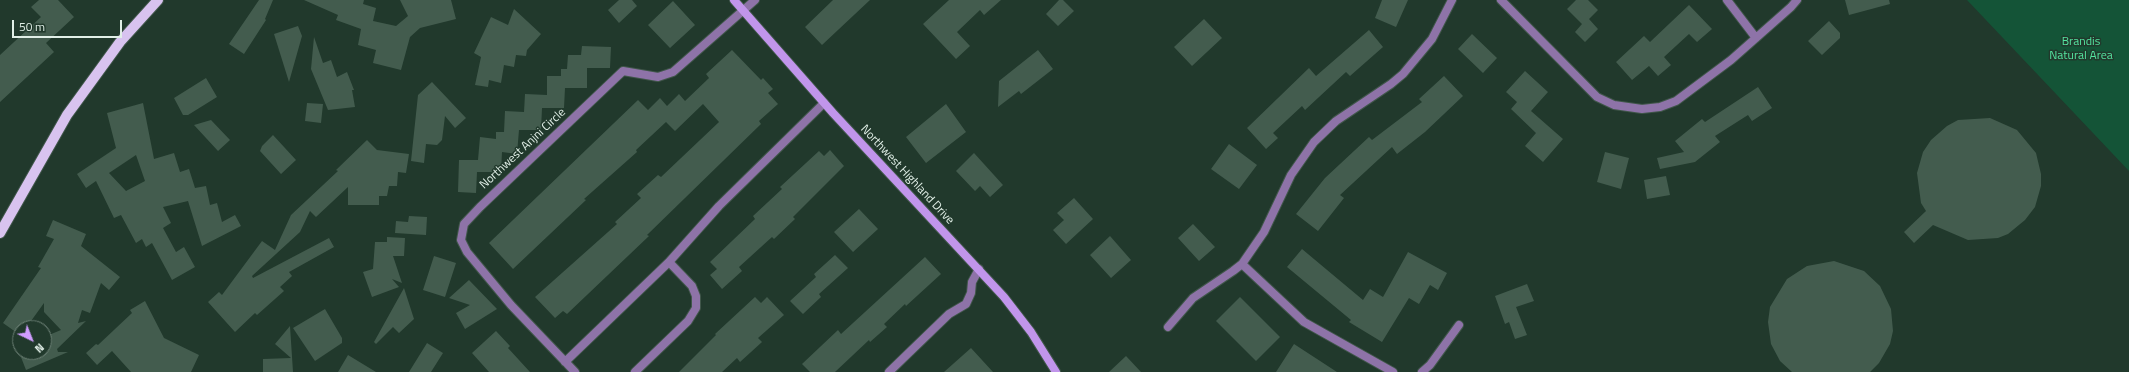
<!DOCTYPE html>
<style>
body{margin:0}
#map{position:relative;width:2129px;height:372px;overflow:hidden;background:#21392c;font-family:"Titillium Web",sans-serif}
canvas{display:block}
.north{position:absolute;left:12px;top:320px;width:40px;height:40px;box-sizing:border-box;background:#21392c;border:1px solid #6e8277;border-radius:50%;rotate:137deg;font-size:11px;font-weight:700;line-height:16px;text-align:center;color:#e1efe7}
.north::after{content:'';display:block;margin:auto;width:14px;height:18px;background:#d09dff;clip-path:polygon(50% 0,100% 100%,50% 72%,0 100%)}
.scale{position:absolute;left:12px;top:20px;width:110px;height:18px;box-sizing:border-box;border:2px solid #e1efe7;border-top:0;padding-left:5px;font-size:12px;line-height:14px;white-space:nowrap;color:#e1efe7;-webkit-text-stroke:3px #21392c;paint-order:stroke}
</style>
<div id="map">
<canvas width="2129" height="372"></canvas>
<div class="north">N</div>
<div class="scale">50 m</div>
</div>
<script>
const c = document.querySelector('canvas').getContext('2d');
c.lineJoin = 'round';
function fill(path, color) { c.fillStyle = color; c.fill(path, 'evenodd'); }
const toPath = rows => new Path2D(rows.map(r => 'M' + r).join(''));
function stroke(path, color, width, dash) { c.strokeStyle = color; c.lineWidth = width; c.lineCap = dash ? 'butt' : 'round'; c.setLineDash(dash || []); c.stroke(path); }
function drawText(font, color, halo, rows, align = 'center') {
  c.font = font + ' "Titillium Web",sans-serif'; c.lineWidth = 3; c.setLineDash([]); c.textBaseline = 'middle'; c.strokeStyle = halo; c.fillStyle = color; for (const [text, x, y, turn = 0] of rows) {
    c.save(); c.translate(x, y); c.rotate((+turn || 0) * Math.PI / 180); c.textAlign = isNaN(turn) ? turn : align; if (halo) c.strokeText(text, 0, 0); c.fillText(text, 0, 0); c.restore();
  }
}
const green = toPath([
 [1967,0,2129,0,2129,171]
]);
const building = toPath([
 [39,0,58,0,74,17,46,43,54,52,0,102,0,55,41,17,31,7],
 [259,0,273,0,265,19,266,20,244,54,229,44],
 [304,0,364,0,363,4,376,8,373,21,396,26,408,16,400,0,451,0,456,19,420,28,410,37,401,70,373,63,376,50,358,45,361,29,336,20,338,15],
 [619,0,632,0,637,6,619,23,608,10],
 [833,0,870,0,822,45,805,27],
 [949,0,1001,0,984,15,980,10,957,32,970,46,956,59,923,24],
 [1059,0,1063,0,1074,11,1058,26,1046,14],
 [1382,0,1408,0,1396,27,1375,18],
 [1576,0,1588,0,1598,10,1589,19,1598,29,1585,42,1575,32,1582,24,1567,9],
 [1845,0,1889,0,1890,4,1849,15],
 [673,1,695,25,670,48,648,25],
 [1689,5,1712,29,1697,42,1689,34,1664,57,1671,65,1658,76,1649,66,1632,80,1616,62,1644,36,1650,42],
 [514,9,541,34,527,50,526,56,516,55,514,67,504,65,501,83,489,80,488,87,475,85,481,57,474,53,491,17,508,25],
 [1204,19,1222,38,1192,66,1174,47],
 [1829,21,1840,33,1840,38,1822,55,1808,41],
 [298,26,302,36,289,82,274,34],
 [1369,30,1383,47,1350,76,1346,72,1305,110,1302,106,1273,133,1278,138,1266,149,1247,128,1309,68,1316,76],
 [1472,34,1497,58,1483,73,1458,49],
 [314,37,323,63,331,60,337,77,347,72,354,90,352,90,355,107,328,110,311,69],
 [582,46,611,47,610,68,587,68,587,88,565,88,564,108,542,108,541,130,519,130,517,154,502,152,501,172,477,172,476,193,458,192,459,160,478,160,480,137,496,139,496,132,504,132,505,111,524,112,525,94,547,95,547,76,561,76,561,69,567,69,568,55,581,55],
 [732,50,761,80,763,78,773,89,768,93,778,104,759,121,761,124,647,235,649,236,567,314,563,311,555,318,535,297,617,224,615,222,641,198,637,194,658,175,661,177,719,122,703,104,675,131,666,122,636,150,637,152,584,199,586,200,513,269,489,243,638,100,648,110,660,98,667,106,679,94,685,101,709,78,706,74],
 [1038,50,1053,69,1021,94,1019,91,998,107,999,81],
 [1525,71,1548,92,1531,111,1563,139,1543,162,1525,146,1536,133,1511,109,1517,102,1506,92],
 [1444,76,1463,96,1425,132,1397,154,1392,147,1340,195,1344,198,1318,231,1296,214,1325,178,1369,137,1372,140,1422,102,1419,99],
 [206,78,217,97,188,115,183,115,174,98],
 [432,82,466,118,455,128,445,116,442,140,437,145,426,144,424,163,411,161,418,95],
 [1758,87,1772,108,1752,121,1748,115,1715,136,1720,142,1695,162,1660,169,1657,158,1684,152,1675,141,1702,119,1705,122],
 [143,103,154,159,174,153,180,172,189,169,195,188,206,186,210,205,217,203,222,222,235,215,241,226,202,246,188,201,163,207,171,223,163,228,176,252,184,247,195,267,172,280,152,243,146,247,142,239,136,243,121,215,114,218,96,181,86,188,77,174,116,148,107,113],
 [136,155,145,181,126,191,109,173],
 [307,103,323,104,321,123,305,121],
 [946,104,966,132,926,163,906,137],
 [1990,118,2017,130,2036,153,2041,174,2041,186,2035,207,2025,220,2008,234,1998,238,1968,240,1933,225,1914,243,1904,232,1926,211,1921,203,1917,173,1923,152,1931,140,1947,126,1958,120],
 [211,120,230,140,218,151,194,125],
 [273,135,296,160,281,174,260,151,262,146],
 [367,140,377,150,409,154,406,173,398,172,397,186,389,186,387,196,379,196,379,205,348,205,348,187,316,217,310,211,300,232,252,276,253,278,329,238,334,247,289,272,292,276,280,287,284,291,257,315,255,313,235,332,208,302,219,292,222,295,262,241,275,250,291,215,338,171,336,170],
 [1229,144,1257,165,1239,189,1211,169],
 [830,150,844,166,793,217,795,219,774,239,772,237,739,267,742,271,722,289,710,275,717,269,710,262,755,219,753,216,782,189,780,187,819,151,824,156],
 [1605,152,1629,158,1621,189,1597,182],
 [974,153,1003,185,990,197,980,186,975,191,956,171],
 [1666,176,1670,195,1647,199,1644,180],
 [1074,198,1093,219,1066,244,1053,230,1064,220,1057,213],
 [859,209,878,229,853,252,834,232],
 [409,216,427,217,426,235,395,233,396,221,408,222],
 [53,220,86,234,81,246,120,277,109,290,101,283,90,313,82,310,78,323,86,321,57,349,58,352,68,352,26,370,19,352,44,352,44,337,61,330,44,312,44,303,26,328,20,328,20,335,3,323,41,268,38,267,54,239,46,236],
 [1193,224,1215,247,1199,261,1178,238],
 [1110,236,1131,260,1111,278,1090,255],
 [387,237,405,238,404,256,393,256,402,283,392,279,399,287,372,297,363,272,373,269,375,242,387,242],
 [1302,249,1363,300,1370,289,1383,297,1408,252,1447,273,1438,290,1430,285,1419,304,1409,298,1382,342,1349,322,1351,320,1287,267],
 [835,255,848,268,819,294,821,297,803,314,790,301,816,277,814,274],
 [434,256,456,263,445,297,423,290],
 [925,257,941,274,906,306,905,304,884,324,887,327,870,342,869,340,835,372,810,372,802,364,838,330,841,334],
 [1834,261,1864,271,1880,286,1891,309,1893,331,1890,344,1879,363,1870,372,1792,372,1780,361,1771,344,1768,322,1770,307,1787,279,1807,266],
 [469,280,497,309,465,329,456,313,470,305,449,298],
 [1527,284,1534,301,1516,307,1527,335,1515,339,1509,322,1505,324,1495,296],
 [404,288,414,319,399,333,393,327,376,344,374,342],
 [755,297,761,303,767,297,784,315,758,338,762,342,740,362,737,358,722,372,679,372,716,335,715,334],
 [1240,297,1280,337,1256,361,1216,321],
 [145,301,164,338,199,355,191,372,131,372,112,351,97,365,86,353,96,344,98,345,132,313,130,310],
 [325,309,342,338,342,343,315,361,293,328],
 [290,326,293,372,263,372,263,359,291,358,275,344],
 [496,331,510,346,508,348,530,372,489,372,472,353],
 [427,343,443,353,431,372,409,372],
 [1294,344,1337,372,1276,372],
 [971,348,993,372,944,372],
 [348,355,376,372,338,372],
 [1126,356,1141,372,1109,372]
]);
const minor = toPath([
 [1501,0,1597,97,1614,105,1642,109,1660,107,1676,101,1731,60,1791,7,1797,0],
 [1727,0,1756,38],
 [1242,264,1304,322,1393,372],
 [1168,327,1193,298,1233,271,1242,264,1264,232,1291,175,1314,142,1336,121,1391,84,1403,74,1432,39,1452,0],
 [565,362,669,262,719,206,824,103],
 [575,372,511,305,467,252,461,240,464,224,480,207,623,71,658,77,673,72,755,0],
 [635,372,688,321,696,308,696,296,692,286,669,262],
 [889,372,949,314,966,304,971,293,972,282,979,269],
 [1422,372,1430,365,1459,325]
]);
const secondary = toPath([
 [734,0,833,113,1004,297,1031,332,1056,372]
]);
const primary = toPath([
 [0,233,67,115,120,42,158,0]
]);
const parkNames = [
 ["Brandis",2081,42],
 ["Natural Area",2081,56]
];
const streetNames = [
 ["Northwest Anjni Circle",523,149,-43],
 ["Northwest Highland Drive",907,175,47]
];
fill(green, '#145437');
fill(building, '#435c4e');
stroke(minor, '#40564a', 10);
stroke(secondary, '#40564a', 10);
stroke(primary, '#40564a', 12);
stroke(minor, '#8e73a8', 8);
stroke(secondary, '#c195eb', 8);
stroke(primary, '#d8c3ef', 10);
drawText('12px', '#54e6a1', '#21392c', parkNames);
drawText('12px', '#e1efe7', '#21392c', streetNames);
</script>
